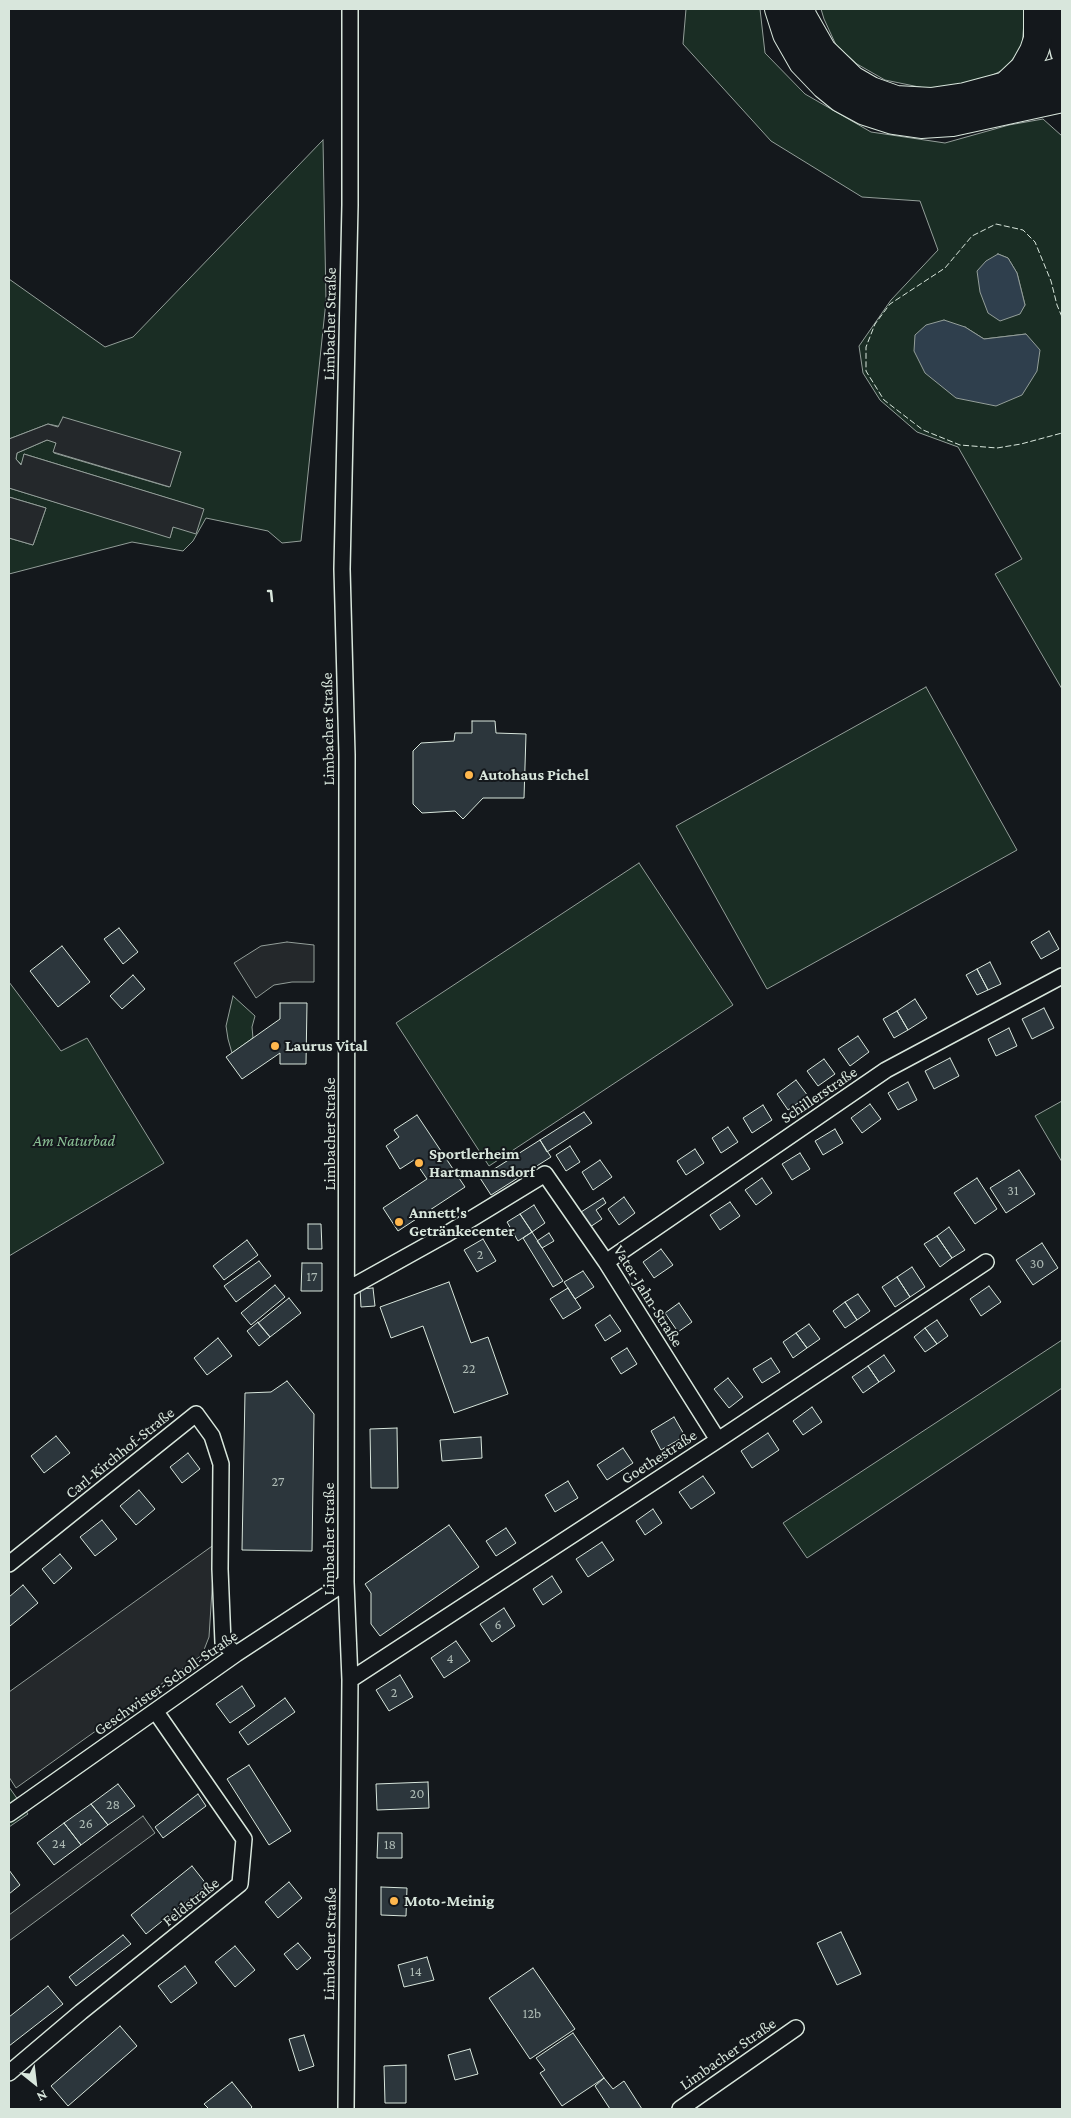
<!DOCTYPE html>
<meta charset="utf-8">
<style>
body{margin:0}
#map{position:relative;width:1071px;height:2118px;overflow:hidden;background:#14181c;font-family:"Crimson Pro",serif}
canvas{display:block}
.frame{position:absolute;inset:0;border:10px solid #d8e6dc;pointer-events:none}
.north{position:absolute;left:10px;top:2058px;width:50px;height:50px;-webkit-text-stroke:4px #14181c;paint-order:stroke;rotate:151deg;font-size:14px;font-weight:700;line-height:20px;text-align:center;color:#d8e6dc}
.north::after{content:'';display:block;margin:auto;width:18px;height:22px;background:#d8e6dc;clip-path:polygon(50% 0,100% 100%,50% 72%,0 100%)}
</style>
<div id="map">
<canvas width="1071" height="2118"></canvas>
<div class="frame"></div>
<div class="north">N</div>
</div>
<script>
const c = document.querySelector('canvas').getContext('2d');
c.lineJoin = 'round';
function fill(path, color) { c.fillStyle = color; c.fill(path, 'evenodd'); }
const toPath = rows => new Path2D(rows.map(r => 'M' + r).join(''));
function stroke(path, color, width, dash) { c.strokeStyle = color; c.lineWidth = width; c.lineCap = dash ? 'butt' : 'round'; c.setLineDash(dash || []); c.stroke(path); }
function drawText(font, color, halo, rows, align = 'center') {
  c.font = font + ' "Crimson Pro",serif'; c.lineWidth = 4; c.setLineDash([]); c.textBaseline = 'middle'; c.strokeStyle = halo; c.fillStyle = color; for (const [text, x, y, turn = 0] of rows) {
    c.save(); c.translate(x, y); c.rotate((+turn || 0) * Math.PI / 180); c.textAlign = isNaN(turn) ? turn : align; if (halo) c.strokeText(text, 0, 0); c.fillText(text, 0, 0); c.restore();
  }
}
const green = toPath([
 [686,9,760,9,765,53,805,94,871,132,945,143,1009,125,1043,119,1062,136,1062,689,995,574,1022,559,958,447,917,432,880,400,863,373,859,346,891,300,938,250,920,201,862,197,771,141,683,44,686,9],
 [998,254,1008,258,1017,273,1025,305,1019,314,998,254],
 [965,327,984,339,1026,334,957,398,965,327],
 [821,9,1025,9,1022,47,1005,69,970,86,924,88,885,80,857,64,836,45,824,19,821,9],
 [323,140,326,301,301,541,282,543,268,531,206,518,193,541,183,551,132,542,9,574,9,538,33,545,46,508,9,497,9,488,170,537,173,527,203,509,24,454,22,465,16,459,17,453,47,440,56,442,54,453,169,487,181,452,48,424,9,439,9,279,105,347,133,337,323,140],
 [926,687,1017,850,767,989,676,826,926,687],
 [639,863,733,1005,489,1166,396,1023,639,863],
 [9,982,61,1051,87,1038,164,1163,9,1256,9,982],
 [233,996,255,1016,252,1027,253,1038,232,1053,228,1039,226,1026,233,996],
 [1062,1101,1062,1162,1035,1116,1062,1101],
 [1062,1340,1062,1388,807,1558,783,1523,1062,1340],
 [9,1787,28,1814,9,1827,9,1787]
]);
const parking = toPath([
 [63,417,181,452,170,487,53,452,56,443,47,440,17,453,16,459,21,465,24,454,204,509,196,534,173,527,170,538,9,488,9,439,48,424,58,427,63,417],
 [9,497,46,508,33,545,9,538,9,497],
 [287,942,314,945,314,982,292,982,274,985,256,998,234,963,261,946,287,942],
 [215,1544,209,1637,202,1655,16,1788,9,1777,9,1692,215,1544],
 [143,1816,155,1833,9,1941,9,1915,143,1816]
]);
const water = toPath([
 [998,254,1008,258,1017,273,1025,305,1020,314,1000,321,988,313,980,292,977,271,986,261,998,254],
 [944,320,965,327,984,339,1026,334,1040,350,1037,371,1022,395,996,406,956,398,925,373,914,351,915,335,926,325,944,320]
]);
const building = toPath([
 [472,721,495,721,496,733,526,734,524,798,483,798,463,819,455,811,422,813,413,804,413,751,421,743,454,741,455,733,472,733,472,721],
 [119,928,138,952,123,964,104,939,119,928],
 [1049,931,1059,949,1041,959,1031,942,1049,931],
 [62,946,90,982,58,1007,30,971,62,946],
 [990,962,1001,984,988,990,977,969,990,962],
 [977,969,988,990,977,995,966,975,977,969],
 [133,975,145,989,122,1009,110,996,133,975],
 [915,999,927,1018,908,1030,897,1011,915,999],
 [280,1003,307,1003,306,1064,280,1064,280,1053,242,1079,226,1057,280,1019,280,1003],
 [1044,1008,1054,1028,1032,1039,1022,1019,1044,1008],
 [897,1011,908,1030,894,1038,883,1019,897,1011],
 [1009,1028,1017,1046,996,1056,988,1039,1009,1028],
 [858,1036,869,1052,850,1066,838,1049,858,1036],
 [950,1058,959,1076,934,1089,925,1071,950,1058],
 [824,1059,835,1074,818,1086,807,1071,824,1059],
 [796,1080,808,1096,788,1110,777,1094,796,1080],
 [908,1082,917,1100,898,1110,888,1093,908,1082],
 [870,1104,881,1119,862,1133,851,1118,870,1104],
 [763,1105,772,1120,752,1133,743,1118,763,1105],
 [584,1112,592,1123,547,1152,540,1140,584,1112],
 [417,1115,465,1187,398,1231,383,1208,427,1179,414,1160,400,1169,386,1146,399,1137,394,1130,417,1115],
 [728,1127,738,1142,721,1153,712,1138,728,1127],
 [835,1129,843,1143,823,1155,815,1141,835,1129],
 [540,1140,551,1157,491,1195,480,1178,540,1140],
 [570,1146,580,1162,566,1171,556,1155,570,1146],
 [695,1149,704,1163,686,1175,677,1161,695,1149],
 [800,1153,810,1169,792,1180,782,1164,800,1153],
 [600,1160,612,1177,593,1190,582,1172,600,1160],
 [1019,1170,1035,1194,1006,1213,990,1188,1019,1170],
 [762,1178,772,1193,756,1205,745,1190,762,1178],
 [977,1178,997,1209,975,1224,954,1193,977,1178],
 [624,1197,635,1213,619,1225,608,1209,624,1197],
 [603,1198,606,1203,596,1210,602,1219,590,1227,581,1212,603,1198],
 [730,1202,740,1216,720,1230,710,1215,730,1202],
 [534,1205,545,1223,532,1232,520,1214,534,1205],
 [520,1214,532,1232,518,1241,507,1222,520,1214],
 [308,1224,321,1224,322,1249,308,1249,308,1224],
 [949,1227,965,1250,952,1258,937,1236,949,1227],
 [532,1232,563,1281,553,1287,523,1238,532,1232],
 [549,1233,554,1241,542,1248,537,1241,549,1233],
 [937,1236,952,1258,940,1267,924,1244,937,1236],
 [483,1239,496,1261,477,1272,464,1250,483,1239],
 [247,1240,258,1255,224,1280,213,1266,247,1240],
 [1042,1243,1058,1268,1033,1285,1016,1260,1042,1243],
 [661,1249,673,1265,654,1278,643,1262,661,1249],
 [259,1261,271,1276,236,1302,224,1286,259,1261],
 [302,1263,322,1263,322,1291,301,1291,302,1263],
 [912,1267,925,1287,910,1297,897,1277,912,1267],
 [583,1271,594,1287,575,1299,564,1282,583,1271],
 [897,1277,910,1297,895,1307,882,1287,897,1277],
 [449,1282,471,1343,488,1337,508,1394,454,1413,423,1326,391,1338,380,1307,449,1282],
 [275,1285,285,1297,251,1325,241,1313,275,1285],
 [989,1286,1001,1302,981,1316,970,1299,989,1286],
 [373,1288,375,1306,361,1307,360,1289,373,1288],
 [568,1288,581,1308,563,1319,550,1299,568,1288],
 [858,1294,870,1311,857,1320,845,1302,858,1294],
 [289,1298,301,1313,270,1337,258,1323,289,1298],
 [845,1302,857,1320,845,1328,833,1311,845,1302],
 [679,1303,692,1322,678,1332,665,1313,679,1303],
 [610,1315,621,1331,605,1341,595,1325,610,1315],
 [937,1320,948,1336,937,1344,925,1328,937,1320],
 [258,1322,270,1337,259,1346,247,1331,258,1322],
 [809,1324,820,1339,807,1348,796,1333,809,1324],
 [925,1328,937,1344,925,1352,914,1337,925,1328],
 [796,1333,807,1348,793,1358,783,1342,796,1333],
 [218,1338,232,1356,207,1375,194,1358,218,1338],
 [627,1348,637,1364,621,1374,611,1358,627,1348],
 [884,1355,895,1371,879,1382,868,1366,884,1355],
 [771,1358,780,1372,762,1383,753,1369,771,1358],
 [868,1366,879,1382,863,1393,852,1377,868,1366],
 [728,1378,743,1397,729,1408,714,1389,728,1378],
 [287,1381,314,1414,312,1551,242,1550,245,1393,271,1392,287,1381],
 [812,1407,822,1422,803,1435,793,1421,812,1407],
 [674,1417,685,1436,661,1450,651,1431,674,1417],
 [397,1428,398,1488,371,1488,370,1429,397,1428],
 [768,1433,779,1450,752,1468,741,1451,768,1433],
 [56,1436,70,1453,44,1473,31,1456,56,1436],
 [481,1437,482,1458,442,1461,440,1440,481,1437],
 [623,1448,633,1463,607,1480,597,1465,623,1448],
 [188,1453,200,1469,182,1483,170,1467,188,1453],
 [703,1476,715,1493,691,1509,679,1492,703,1476],
 [568,1481,578,1498,555,1512,545,1495,568,1481],
 [139,1490,155,1509,136,1525,120,1506,139,1490],
 [653,1509,662,1523,645,1535,636,1521,653,1509],
 [102,1520,117,1539,95,1556,80,1537,102,1520],
 [449,1525,479,1567,380,1636,371,1624,371,1593,365,1584,449,1525],
 [506,1528,516,1543,496,1556,486,1541,506,1528],
 [602,1542,614,1560,588,1577,576,1559,602,1542],
 [60,1554,72,1568,54,1584,42,1569,60,1554],
 [552,1576,562,1592,543,1605,533,1589,552,1576],
 [23,1585,38,1603,10,1626,9,1624,9,1597,23,1585],
 [504,1608,515,1626,492,1642,480,1624,504,1608],
 [456,1641,470,1661,444,1678,431,1658,456,1641],
 [400,1675,413,1697,389,1711,376,1690,400,1675],
 [242,1686,255,1706,230,1723,216,1704,242,1686],
 [285,1698,295,1712,248,1745,239,1732,285,1698],
 [249,1765,291,1831,269,1845,227,1779,249,1765],
 [428,1782,429,1808,377,1810,376,1784,428,1782],
 [118,1784,135,1806,108,1825,91,1804,118,1784],
 [198,1794,206,1806,163,1838,155,1827,198,1794],
 [91,1804,108,1825,81,1845,64,1823,91,1804],
 [64,1823,81,1845,54,1865,37,1843,64,1823],
 [378,1833,402,1833,402,1858,377,1858,378,1833],
 [192,1866,207,1885,146,1934,131,1915,192,1866],
 [9,1870,20,1885,9,1894,9,1870],
 [289,1882,302,1898,278,1918,265,1902,289,1882],
 [381,1887,407,1888,406,1916,381,1915,381,1887],
 [841,1932,861,1974,837,1985,817,1943,841,1932],
 [123,1935,131,1944,76,1986,69,1977,123,1935],
 [298,1943,311,1958,297,1970,284,1954,298,1943],
 [235,1946,255,1970,235,1987,215,1962,235,1946],
 [427,1957,434,1980,404,1987,398,1965,427,1957],
 [185,1966,197,1983,171,2003,158,1986,185,1966],
 [533,1968,575,2029,530,2059,489,1998,533,1968],
 [48,1986,63,2004,9,2046,9,2017,48,1986],
 [120,2026,137,2046,68,2106,51,2086,120,2026],
 [573,2033,604,2078,562,2106,540,2073,545,2070,536,2058,573,2033],
 [304,2035,314,2066,299,2071,289,2039,304,2035],
 [470,2049,478,2074,455,2080,448,2055,470,2049],
 [406,2065,406,2103,385,2103,384,2066,406,2065],
 [604,2078,613,2089,624,2081,642,2109,610,2109,595,2086,604,2078],
 [232,2082,252,2107,250,2109,209,2109,204,2104,232,2082]
]);
const minor = toPath([
 [606,1262,886,1070,1062,976],
 [348,1289,445,1235,545,1174,606,1262,718,1440],
 [9,1564,196,1414,212,1436,221,1464,220,1569,223,1643,236,1654],
 [350,1680,718,1440,986,1262],
 [9,1814,236,1654,346,1582],
 [9,2073,81,2012,240,1884,244,1839,156,1712],
 [346,2109,350,1680,346,1582,347,755,342,569,350,205,350,9],
 [680,2109,796,2028]
]);
const secondary = toPath([
 [1051,9,1062,54]
]);
const motorway = toPath([
 [779,9,787,34,803,62,825,85,841,98,865,111,893,120,921,124,952,122,1062,98],
 [801,9,802,16,822,51,852,80,871,91,896,100,931,102,965,97,1062,71],
 [1007,85,1024,69,1034,51,1038,39,1038,9]
]);
const fence = toPath([
 [1062,317,1057,305,1051,281,1035,242,1023,230,996,224,972,236,945,268,890,304,875,324,866,347,866,371,884,400,923,430,960,445,997,448,1021,444,1062,433]
]);
const wall = toPath([
 [268,591,271,591,272,601]
]);
const markers = [
 [469,775,5,"#ffb74d"],
 [275,1046,5,"#ffb74d"],
 [419,1163,5,"#ffb74d"],
 [399,1222,5,"#ffb74d"],
 [394,1901,5,"#ffb74d"]
];
const numberNames = [
 ["31",1013,1191],
 ["2",480,1255],
 ["30",1037,1264],
 ["17",312,1277],
 ["22",469,1369],
 ["27",278,1482],
 ["6",498,1625],
 ["4",450,1659],
 ["2",394,1693],
 ["20",417,1794],
 ["28",113,1805],
 ["26",86,1824],
 ["24",59,1844],
 ["18",390,1845],
 ["14",416,1972],
 ["12b",532,2014]
];
const streetNames = [
 ["Limbacher Straße",330,324,-89],
 ["Limbacher Straße",328,729,-91],
 ["Schillerstraße",819,1095,-34],
 ["Limbacher Straße",330,1134,-90],
 ["Vater-Jahn-Straße",648,1296,58],
 ["Carl-Kirchhof-Straße",120,1453,-39],
 ["Goethestraße",659,1457,-33],
 ["Limbacher Straße",329,1539,-90],
 ["Geschwister-Scholl-Straße",166,1683,-35],
 ["Feldstraße",191,1902,-39],
 ["Limbacher Straße",330,1944,-89],
 ["Limbacher Straße",728,2054,-35]
];
const poiNames = [
 ["Autohaus Pichel",479,775],
 ["Laurus Vital",285,1046],
 ["Sportlerheim",429,1154],
 ["Hartmannsdorf",429,1172],
 ["Annett's",409,1213],
 ["Getränkecenter",409,1231],
 ["Moto-Meinig",404,1901]
];
const parkNames = [
 ["Am Naturbad",74,1141]
];
fill(green, '#1a2d24');
stroke(green, '#939e99', 1);
fill(parking, '#24282b');
stroke(parking, '#939e99', 1);
fill(water, '#2f3f4d');
stroke(water, '#939e99', 1);
fill(building, '#2c363c');
stroke(building, '#d8e6dc', 1);
stroke(minor, '#d8e6dc', 18);
stroke(secondary, '#d8e6dc', 24);
stroke(motorway, '#d8e6dc', 30);
stroke(minor, '#14181c', 15);
stroke(secondary, '#14181c', 21);
stroke(motorway, '#14181c', 28);
stroke(fence, '#d8e6dc', 1, [6, 2.5]);
stroke(wall, '#d8e6dc', 2.5);
for (const [x, y, r, color] of markers) { const dot = new Path2D(); dot.arc(x, y, r, 0, 2 * Math.PI); c.fillStyle = color; c.fill(dot); stroke(dot, '#14181c', 2); }
drawText('14px', '#adbab4', null, numberNames);
drawText('16px', '#d8e6dc', '#14181c', streetNames);
drawText('bold 16px', '#d8e6dc', '#14181c', poiNames, 'left');
drawText('italic 16px', '#8ac095', '#14181c', parkNames);
</script>
